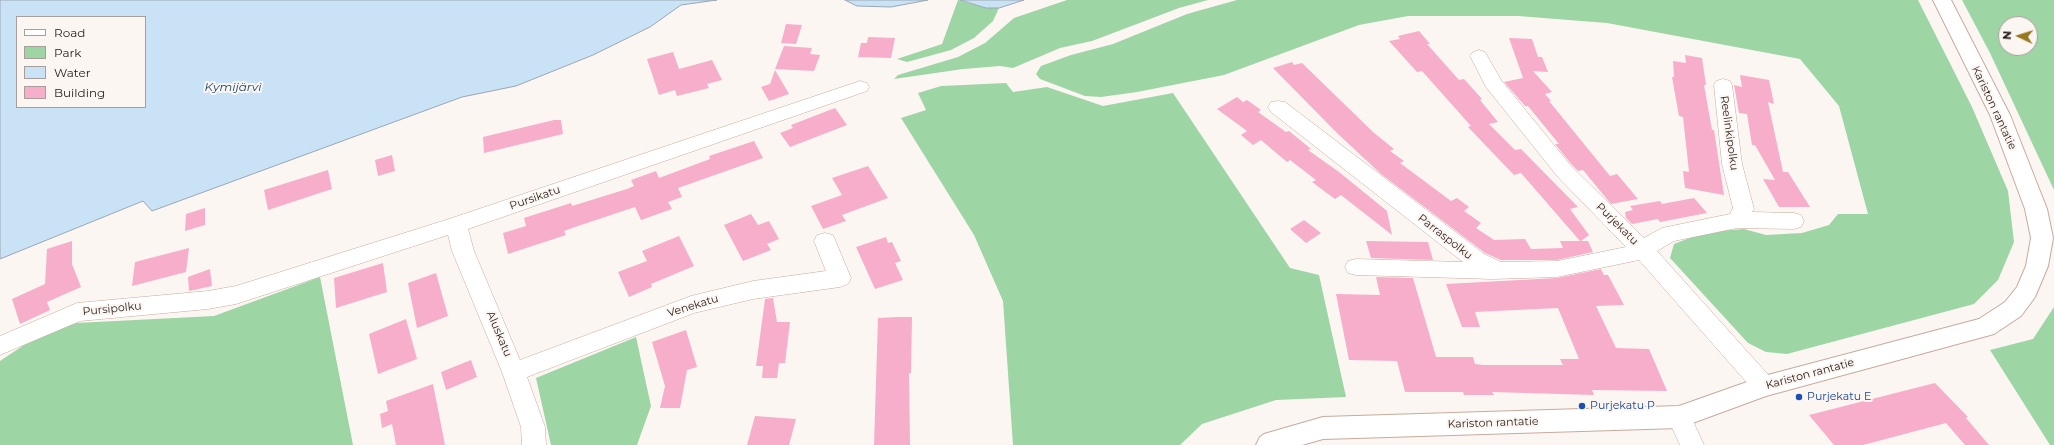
<!DOCTYPE html>
<meta charset="utf-8">
<style>
body{margin:0}
#map{position:relative;width:2054px;height:445px;overflow:hidden;background:#fcf6f3;font-family:Montserrat,sans-serif}
canvas{display:block}
.legend{position:absolute;left:16px;top:16px;width:130px;height:92px;box-sizing:border-box;background:#fcf6f3;border:1px solid #a79f9b;margin:0;padding:5px 7px;list-style:none;font-size:12px;color:#281d18}
.legend li{display:flex;align-items:center;gap:8px;height:20px}
.legend b{width:20px;border:1px solid #a79f9b}
.north{position:absolute;left:1998px;top:16px;width:40px;height:40px;box-sizing:border-box;background:#fcf6f3;border:1px solid #a79f9b;border-radius:50%;rotate:274deg;font-size:11px;font-weight:700;line-height:16px;text-align:center;color:#281d18}
.north::after{content:'';display:block;margin:auto;width:14px;height:18px;background:#977720;clip-path:polygon(50% 0,100% 100%,50% 72%,0 100%)}
</style>
<div id="map">
<canvas width="2054" height="445"></canvas>
<ul class="legend">
<li><b style="height:5px;background:#fff"></b>Road</li>
<li><b style="height:11px;background:#9dd5a5"></b>Park</li>
<li><b style="height:11px;background:#cae2f5"></b>Water</li>
<li><b style="height:11px;background:#f6aeca"></b>Building</li>
</ul>
<div class="north">N</div>
</div>
<script>
const c = document.querySelector('canvas').getContext('2d');
c.lineJoin = 'round';
function fill(path, color) { c.fillStyle = color; c.fill(path, 'evenodd'); }
const toPath = rows => new Path2D(rows.map(r => 'M' + r).join(''));
function stroke(path, color, width, dash) { c.strokeStyle = color; c.lineWidth = width; c.lineCap = dash ? 'butt' : 'round'; c.setLineDash(dash || []); c.stroke(path); }
function drawText(font, color, halo, rows, align = 'center') {
  c.font = font + ' Montserrat,sans-serif'; c.lineWidth = 4; c.setLineDash([]); c.textBaseline = 'middle'; c.strokeStyle = halo; c.fillStyle = color; for (const [text, x, y, turn = 0] of rows) {
    c.save(); c.translate(x, y); c.rotate((+turn || 0) * Math.PI / 180); c.textAlign = isNaN(turn) ? turn : align; if (halo) c.strokeText(text, 0, 0); c.fillText(text, 0, 0); c.restore();
  }
}
const green = toPath([
 [958,0,986,8,999,8,993,21,974,38,951,50,907,62,897,59,942,44],
 [1067,0,1208,0,1179,8,1092,41,1060,48,1013,68,1000,66,963,69,894,79,898,75,958,57,985,43,1014,18],
 [1237,0,1918,0,1972,107,2008,191,2014,242,1998,280,1974,304,1787,354,1766,352,1748,343,1670,258,1674,244,1705,232,1744,229,1766,235,1802,233,1829,225,1838,214,1868,214,1839,106,1800,59,1607,23,1518,16,1408,16,1359,25,1224,75,1137,92,1101,97,1085,96,1040,79,1036,74,1041,66,1071,55,1113,44,1187,14],
 [1962,0,2054,0,2054,190,1990,53],
 [2006,24,2030,24,2030,48,2006,48],
 [1006,83,1013,92,1047,87,1103,106,1173,93,1290,268,1319,275,1346,397,1276,400,1202,424,1180,445,1013,445,1003,301,974,235,901,118,926,110,918,93,941,86],
 [320,277,353,445,0,445,0,361,36,337,76,323,214,316],
 [2054,307,2054,445,2050,445,1990,350,2033,339],
 [636,337,651,406,637,445,551,445,536,378]
]);
const water = toPath([
 [0,0,717,0,681,5,650,27,593,55,516,86,462,97,152,211,143,201,0,259,0,0],
 [17,17,145,17,145,107,17,107,17,17],
 [845,0,928,0,891,7,857,6,845,0],
 [960,0,1024,0,999,8,986,8,960,0]
]);
const building = toPath([
 [786,24,802,25,796,44,781,43],
 [1419,31,1430,44,1427,44,1459,80,1464,79,1482,99,1480,100,1498,122,1489,124,1515,150,1521,149,1578,207,1570,209,1589,235,1581,241,1588,241,1593,252,1557,260,1501,260,1485,253,1381,174,1338,134,1273,68,1292,62,1294,65,1302,63,1373,132,1394,149,1390,151,1404,161,1400,163,1451,201,1457,198,1469,207,1464,211,1481,223,1476,228,1494,240,1525,239,1531,249,1563,248,1560,241,1580,241,1521,173,1514,175,1468,127,1471,126,1422,71,1417,72,1389,41,1400,39,1398,36],
 [868,37,895,38,891,58,858,57,861,43,867,43],
 [1509,38,1532,39,1538,57,1542,57,1548,72,1533,71,1552,92,1545,94,1551,101,1549,101,1610,176,1617,174,1638,199,1611,204,1583,170,1578,171,1572,165,1555,144,1559,144,1528,106,1525,106,1504,82,1523,78],
 [784,46,812,48,810,54,820,55,814,71,775,69],
 [673,52,679,69,712,60,722,80,707,84,709,88,677,96,675,90,659,95,647,59],
 [1685,55,1702,58,1706,85,1704,85,1712,130,1714,130,1724,195,1685,188,1683,171,1689,172,1683,117,1679,116,1672,77,1674,77,1673,61,1686,63],
 [775,70,789,94,769,101,761,87,770,84],
 [1740,75,1769,80,1774,104,1768,102,1783,172,1788,172,1810,207,1779,207,1763,179,1775,180,1755,145,1752,145,1747,114,1739,113,1734,85,1742,87],
 [1237,97,1243,102,1247,100,1261,110,1258,112,1286,132,1289,131,1311,149,1308,150,1339,172,1387,211,1392,235,1341,195,1335,199,1312,182,1316,180,1290,160,1287,162,1261,140,1253,145,1241,135,1247,131,1217,109],
 [835,108,847,125,790,147,780,133,793,128,791,125],
 [554,120,561,120,563,134,484,153,483,137],
 [754,141,763,158,678,188,682,197,668,202,672,209,641,220,635,207,578,226,564,231,566,235,508,254,503,233,526,226,524,218,571,203,572,206,627,189,634,186,631,180,656,171,659,178,710,159,709,156],
 [392,155,395,171,378,176,375,160],
 [868,166,888,198,842,215,846,221,823,229,811,206,842,195,832,178],
 [328,170,332,189,268,210,264,190],
 [1694,198,1707,213,1660,222,1658,219,1632,224,1626,218,1625,212,1633,210,1630,206,1660,201,1662,204],
 [205,208,205,225,185,231,186,214],
 [751,214,758,225,769,221,779,239,767,244,771,250,743,261,724,225],
 [1304,220,1321,233,1306,243,1290,229],
 [679,236,694,266,651,284,652,287,629,297,618,272,647,261,642,251],
 [886,237,888,243,892,242,901,261,895,263,903,280,875,289,856,247],
 [72,241,72,264,81,287,47,302,50,310,20,324,12,299,45,284,47,249],
 [1366,241,1428,242,1433,260,1371,258],
 [189,248,186,272,132,286,135,262],
 [383,263,387,292,336,308,334,278],
 [210,269,212,286,189,291,188,277],
 [1601,269,1604,275,1608,275,1624,305,1596,306,1616,348,1649,349,1667,391,1592,390,1594,395,1492,392,1494,395,1464,395,1463,392,1405,392,1397,361,1349,360,1336,294,1380,295,1376,277,1413,278,1436,357,1473,357,1475,364,1483,365,1563,365,1560,359,1579,359,1558,308,1475,312,1480,327,1462,327,1446,284,1557,278],
 [436,273,448,316,417,328,408,283],
 [773,298,777,322,790,322,785,363,779,363,777,378,762,378,763,366,756,366,765,299],
 [898,317,912,317,911,373,909,373,910,445,874,445,878,318],
 [406,319,417,359,378,374,369,334],
 [686,330,697,367,687,370,680,408,660,408,665,386,652,342],
 [471,360,477,377,446,390,441,372],
 [1935,383,1968,417,1966,418,1989,445,1965,445,1946,423,1863,445,1834,445,1809,415],
 [433,384,445,445,396,445,392,424,382,428,380,414,388,411,386,401],
 [755,416,796,419,789,445,747,445]
]);
const minor = toPath([
 [1479,50,1485,52,1501,80,1571,166,1644,238,1662,228,1730,214,1733,208,1722,164,1714,85,1716,81,1723,79,1730,81,1732,85,1742,164,1754,209,1752,212,1794,213,1801,215,1804,221,1801,227,1794,229,1737,228,1674,241,1657,251,1772,379,1776,386,1772,393,1764,396,1756,393,1639,260,1557,277,1493,279,1356,275,1348,273,1345,267,1348,261,1356,259,1463,262,1271,112,1268,107,1271,102,1278,101,1285,102,1484,254,1501,262,1557,261,1626,247,1557,176,1486,87,1470,56,1473,52,1479,50],
 [860,81,867,83,869,87,867,91,468,229,474,251,520,360,691,296,753,281,826,271,814,241,817,235,825,233,833,235,851,278,848,284,840,287,753,299,694,313,527,377,545,427,546,445,522,445,521,427,502,372,452,251,448,235,236,304,208,309,80,321,0,355,0,336,77,303,208,291,236,286,449,219,860,81],
 [1679,407,1688,410,1704,445,1680,445,1667,417,1670,410,1679,407]
]);
const tertiary = toPath([
 [1933,0,1951,0,2010,115,2047,209,2053,238,2048,266,2035,297,2021,316,1994,334,1766,396,1679,428,1323,439,1302,445,1256,445,1260,437,1264,434,1323,417,1679,406,1764,376,1979,319,2005,302,2017,287,2026,266,2031,238,2025,209,1990,115,1933,0]
]);
const markers = [
 [1799,397,4,"#1a4fb4"],
 [1582,406,4,"#1a4fb4"]
];
const streetNames = [
 ["Kariston rantatie",1994,108,65],
 ["Reelinkipolku",1729,133,82],
 ["Pursikatu",535,198,-19],
 ["Purjekatu",1617,224,45],
 ["Parraspolku",1445,237,38],
 ["Venekatu",693,306,-17],
 ["Pursipolku",112,309,-6],
 ["Aluskatu",499,334,67],
 ["Kariston rantatie",1810,374,-15],
 ["Kariston rantatie",1493,423,-2]
];
const transitNames = [
 ["Purjekatu E",1807,397],
 ["Purjekatu P",1590,406]
];
const waterNames = [
 ["Kymijärvi",233,87]
];
fill(green, '#9dd5a5');
fill(water, '#cae2f5');
stroke(water, '#99a7b3', 1);
fill(building, '#f6aeca');
stroke(minor, '#c8aa9c', 1);
stroke(tertiary, '#c8aa9c', 2);
fill(minor, '#fff');
fill(tertiary, '#fff');
for (const [x, y, r, color] of markers) { const dot = new Path2D(); dot.arc(x, y, r, 0, 2 * Math.PI); c.fillStyle = color; c.fill(dot); stroke(dot, '#fcf6f3', 1.5); }
drawText('11px', '#281d18', '#fcf6f3', streetNames);
drawText('11px', '#164399', '#fcf6f3', transitNames, 'left');
drawText('italic 12px', '#194766', '#fcf6f3', waterNames);
</script>
